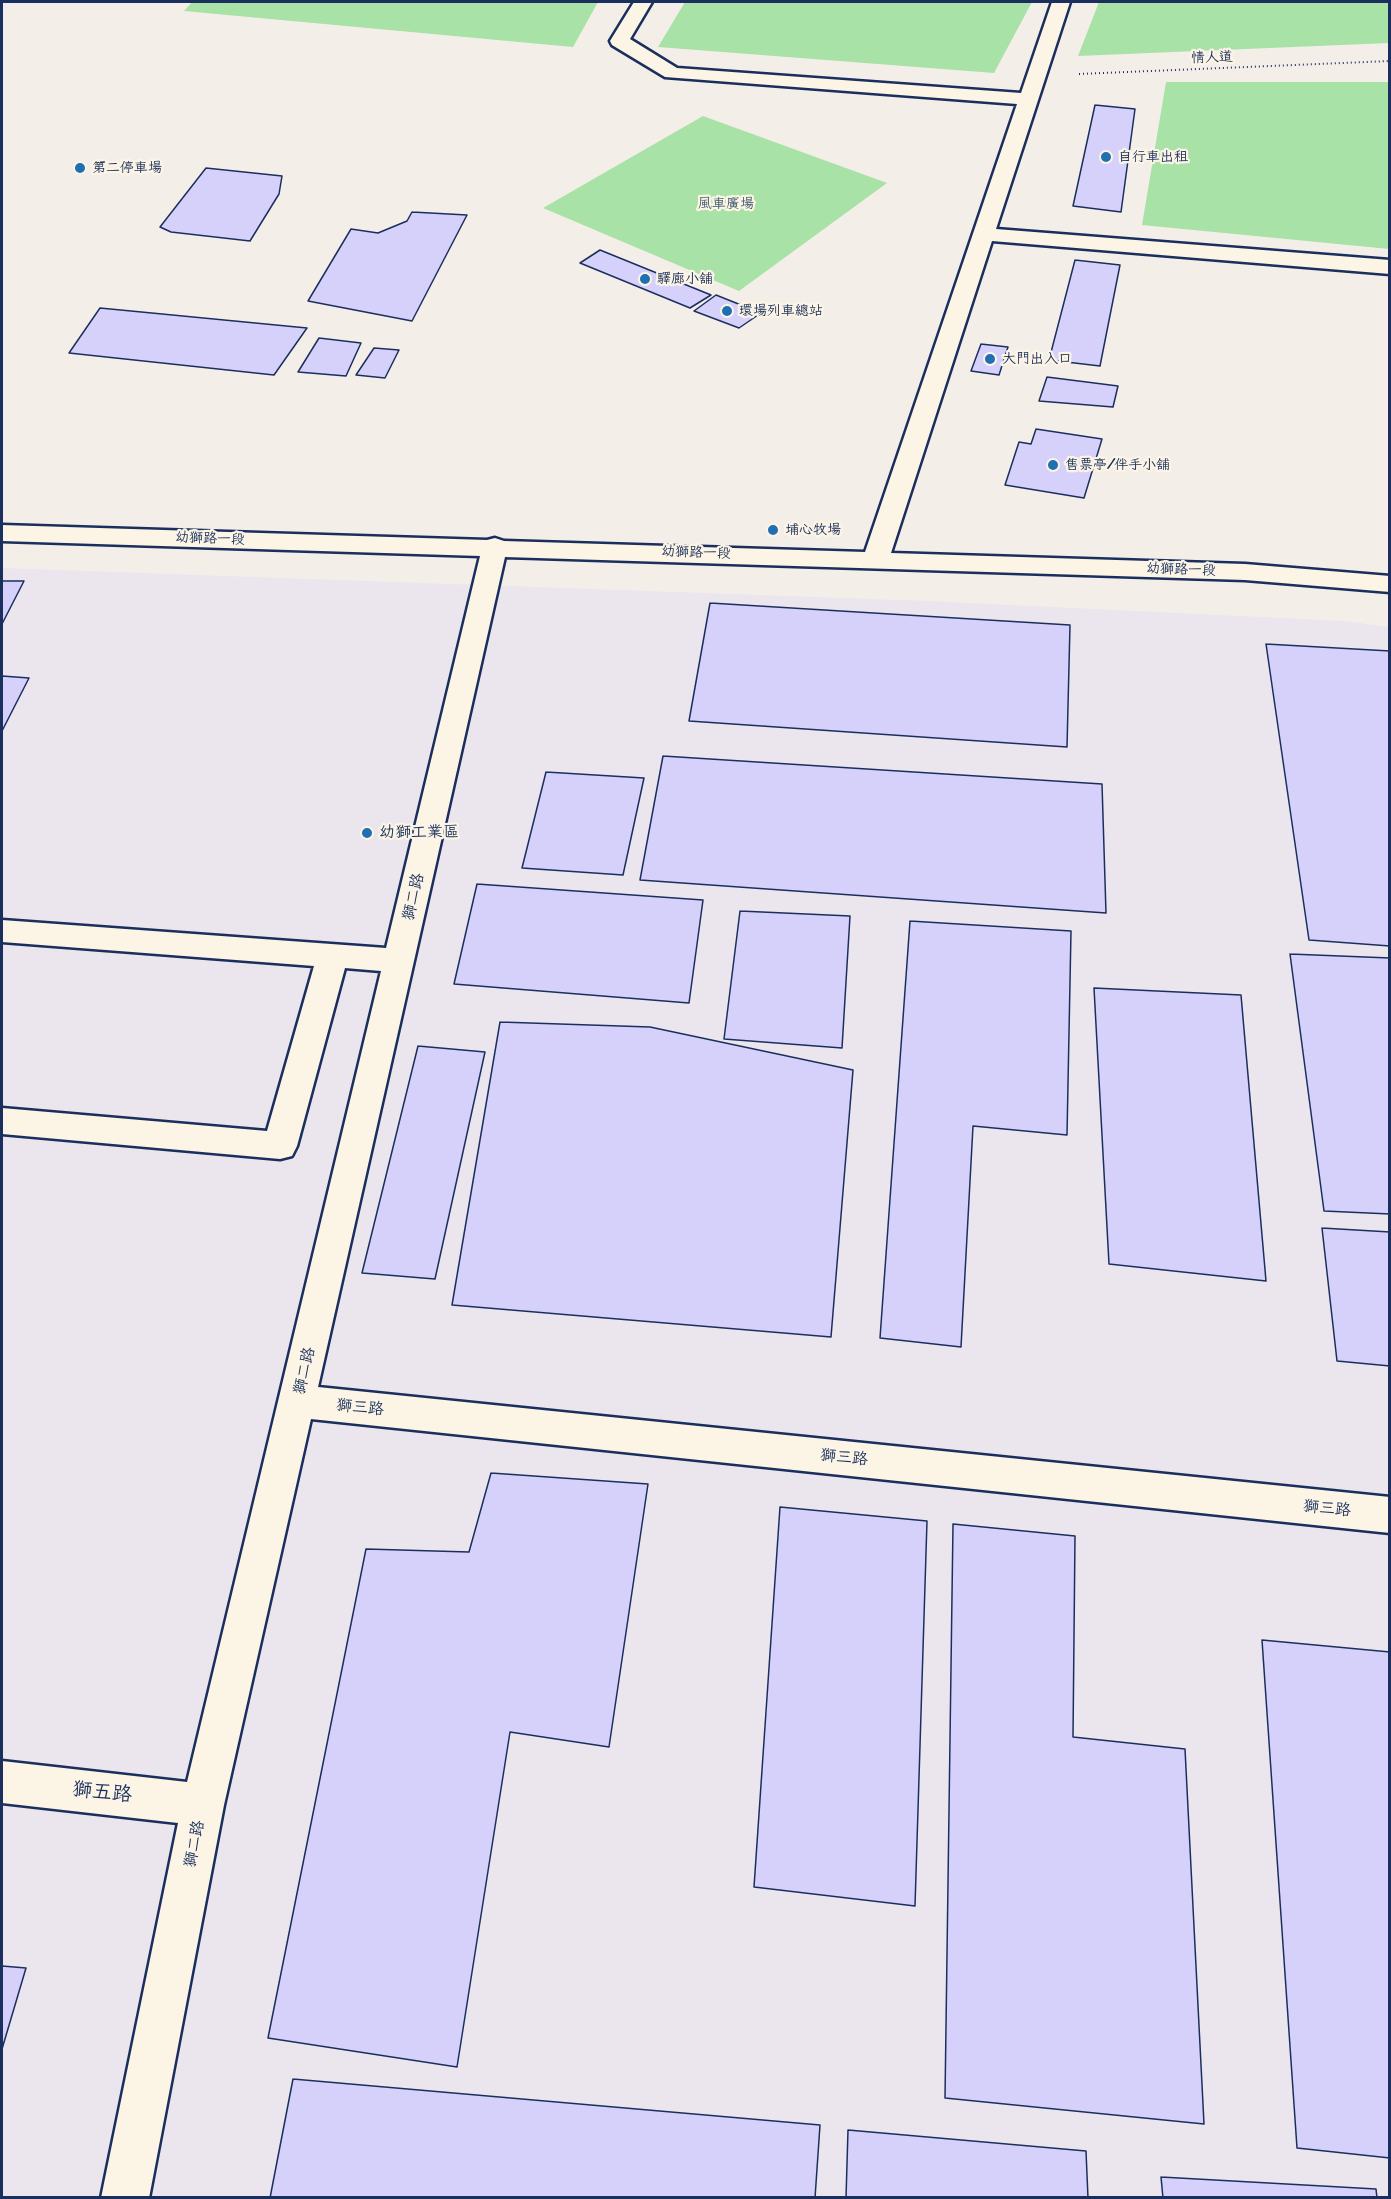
<!DOCTYPE html>
<meta charset="utf-8">
<style>
body{margin:0}
#map{position:relative;width:1391px;height:2199px;overflow:hidden;background:#f4eee9;font-family:Sriracha,sans-serif}
canvas{display:block}
.frame{position:absolute;inset:0;border:3px solid #1b2f5e;pointer-events:none}
</style>
<div id="map">
<canvas width="1391" height="2199"></canvas>
<div class="frame"></div>
</div>
<script>
const c = document.querySelector('canvas').getContext('2d');
c.lineJoin = 'round';
function fill(path, color) { c.fillStyle = color; c.fill(path, 'evenodd'); }
const toPath = rows => new Path2D(rows.map(r => 'M' + r).join(''));
function stroke(path, color, width, dash) { c.strokeStyle = color; c.lineWidth = width; c.lineCap = dash ? 'butt' : 'round'; c.setLineDash(dash || []); c.stroke(path); }
function drawText(font, color, halo, rows, align = 'center') {
  c.font = font + ' Sriracha,"LXGW WenKai TC",sans-serif'; c.lineWidth = 4.5; c.setLineDash([]); c.textBaseline = 'middle'; c.strokeStyle = halo; c.fillStyle = color; for (const [text, x, y, turn = 0] of rows) {
    c.save(); c.translate(x, y); c.rotate((+turn || 0) * Math.PI / 180); c.textAlign = isNaN(turn) ? turn : align; if (halo) c.strokeText(text, 0, 0); c.fillText(text, 0, 0); c.restore();
  }
}
const built = toPath([
 [2,568,928,601,1344,621,1389,627,1389,2197,2,2198]
]);
const green = toPath([
 [192,2,598,2,573,47,184,11],
 [685,2,1032,2,994,73,658,47],
 [1099,2,1389,2,1389,43,1078,56],
 [1166,82,1389,82,1389,249,1142,225],
 [703,116,887,183,739,291,543,208]
]);
const building = toPath([
 [1095,105,1135,109,1121,212,1073,206,1095,105],
 [206,168,282,176,279,194,250,241,171,232,160,227,206,168],
 [412,212,467,215,412,321,308,301,351,229,378,233,407,221,412,212],
 [600,250,711,295,690,308,580,263,600,250],
 [1075,260,1120,265,1100,366,1049,360,1075,260],
 [716,295,761,313,739,328,694,311,716,295],
 [100,308,307,328,274,375,69,353,100,308],
 [319,338,361,343,346,376,298,372,319,338],
 [981,344,1008,347,999,375,971,371,981,344],
 [374,348,399,350,385,378,356,375,374,348],
 [1047,377,1118,386,1113,407,1039,401,1047,377],
 [1036,429,1102,439,1084,498,1005,485,1019,442,1031,444,1036,429],
 [2,581,24,581,2,624,2,581],
 [710,603,1070,625,1067,747,689,721,710,603],
 [1266,644,1390,651,1390,946,1309,940,1266,644],
 [2,676,29,678,2,731,2,676],
 [663,756,1102,784,1106,913,640,880,663,756],
 [546,772,644,778,623,875,522,868,546,772],
 [477,884,703,900,689,1003,454,984,477,884],
 [740,911,850,916,842,1048,724,1039,740,911],
 [910,921,1071,931,1067,1135,973,1126,961,1347,880,1338,910,921],
 [1290,954,1390,958,1390,1214,1324,1211,1290,954],
 [1094,988,1241,995,1266,1281,1109,1264,1094,988],
 [500,1022,650,1027,853,1070,831,1337,452,1305,500,1022],
 [418,1046,485,1052,435,1279,362,1273,418,1046],
 [1322,1228,1390,1232,1390,1366,1337,1361,1322,1228],
 [491,1473,648,1484,609,1747,510,1732,457,2067,268,2038,366,1549,469,1552,491,1473],
 [780,1507,927,1521,915,1906,754,1887,780,1507],
 [953,1524,1075,1536,1073,1737,1185,1749,1204,2124,945,2098,953,1524],
 [1262,1640,1390,1652,1390,2158,1297,2148,1262,1640],
 [2,1966,26,1968,2,2049,2,1966],
 [293,2079,820,2125,815,2198,270,2198,293,2079],
 [848,2130,1086,2151,1088,2198,846,2198,848,2130],
 [1161,2177,1376,2189,1377,2198,1163,2198,1161,2177]
]);
const path = toPath([
 [1079,74,1390,61]
]);
const minor = toPath([
 [634,2,652,2,630,39,677,68,1021,93,1052,2,1070,2,996,229,1390,260,1390,274,992,241,891,553,1245,564,1390,576,1390,592,1245,580,505,557,318,1387,1390,1497,1390,1533,311,1419,224,1805,149,2198,101,2198,178,1823,2,1803,2,1761,187,1782,381,971,345,968,297,1146,292,1156,280,1159,2,1134,2,1108,267,1131,314,966,2,942,2,920,386,948,480,556,2,541,2,525,487,540,495,538,504,541,865,552,1017,104,665,77,612,45,610,41,634,2]
]);
const markers = [
 [1106,157,6,"#1f6fb2"],
 [80,168,6,"#1f6fb2"],
 [645,279,6,"#1f6fb2"],
 [727,311,6,"#1f6fb2"],
 [990,359,6,"#1f6fb2"],
 [1053,465,6,"#1f6fb2"],
 [773,530,6,"#1f6fb2"],
 [367,833,6,"#1f6fb2"]
];
const farStreetnames = [
 ["情人道",1212,58,-2],
 ["幼獅路一段",210,539,2],
 ["幼獅路一段",696,553,2],
 ["幼獅路一段",1181,570,2]
];
const farPoinames = [
 ["自行車出租",1118,157],
 ["第二停車場",92,168],
 ["驛廊小舖",657,279],
 ["環場列車總站",739,311],
 ["大門出入口",1002,359],
 ["售票亭/伴手小舖",1065,465],
 ["埔心牧場",785,530]
];
const farParknames = [
 ["風車廣場",726,204]
];
const poiNames = [
 ["幼獅工業區",379,833]
];
const streetNames = [
 ["獅二路",414,897,-77],
 ["獅二路",305,1371,-77],
 ["獅三路",360,1408,6],
 ["獅三路",844,1458,6],
 ["獅三路",1327,1509,6],
 ["獅二路",195,1844,-79]
];
const nearStreetnames = [
 ["獅五路",102,1793,6]
];
fill(built, '#ebe5ee');
fill(green, '#a8e2a7');
fill(building, '#d5d1fa');
stroke(building, '#1b2f5e', 1.5);
stroke(minor, '#1b2f5e', 5);
stroke(path, '#1b2f5e', 2, [1, 3]);
fill(minor, '#fcf5e5');
for (const [x, y, r, color] of markers) { const dot = new Path2D(); dot.arc(x, y, r, 0, 2 * Math.PI); c.fillStyle = color; c.fill(dot); stroke(dot, '#fcf5e5', 2); }
drawText('14px', '#1b2f5e', '#fcf5e5', farStreetnames);
drawText('14px', '#1b2f5e', '#fcf5e5', farPoinames, 'left');
drawText('14px', '#3e5c70', '#fcf5e5', farParknames);
drawText('16px', '#1b2f5e', '#fcf5e5', poiNames, 'left');
drawText('16px', '#1b2f5e', '#fcf5e5', streetNames);
drawText('20px', '#1b2f5e', '#fcf5e5', nearStreetnames);
</script>
